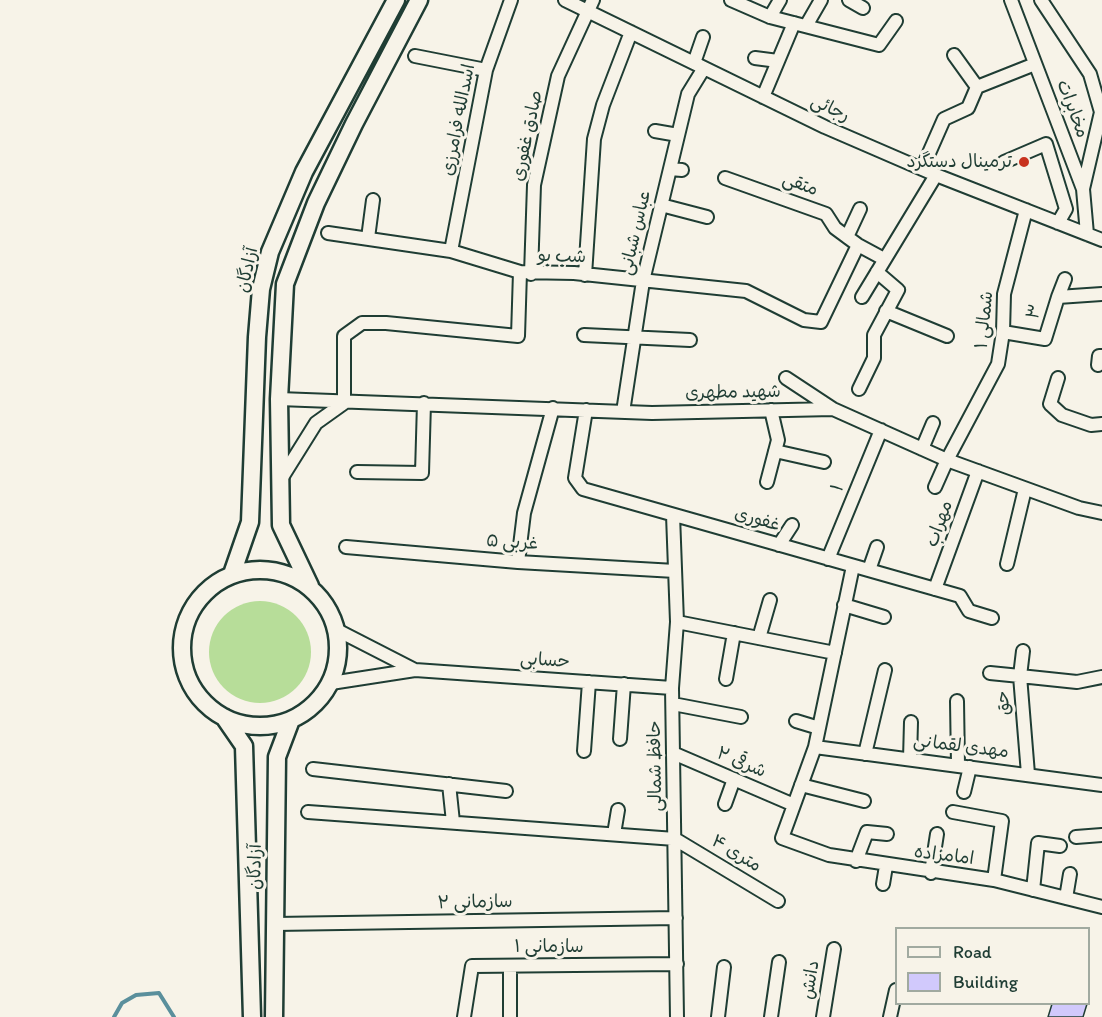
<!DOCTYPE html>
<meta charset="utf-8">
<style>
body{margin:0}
#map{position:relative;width:1102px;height:1017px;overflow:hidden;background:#f7f3e8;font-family:Itim,sans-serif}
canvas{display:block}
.legend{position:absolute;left:895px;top:927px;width:195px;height:78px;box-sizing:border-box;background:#f7f3e8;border:2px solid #a1aaa0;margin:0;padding:8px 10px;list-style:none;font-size:18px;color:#1f3d34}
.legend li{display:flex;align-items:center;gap:12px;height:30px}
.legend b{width:30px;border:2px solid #a1aaa0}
</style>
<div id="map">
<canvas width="1102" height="1017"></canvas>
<ul class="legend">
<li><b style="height:8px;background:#f7f3e8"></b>Road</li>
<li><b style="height:16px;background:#d1c9fc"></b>Building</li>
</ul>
</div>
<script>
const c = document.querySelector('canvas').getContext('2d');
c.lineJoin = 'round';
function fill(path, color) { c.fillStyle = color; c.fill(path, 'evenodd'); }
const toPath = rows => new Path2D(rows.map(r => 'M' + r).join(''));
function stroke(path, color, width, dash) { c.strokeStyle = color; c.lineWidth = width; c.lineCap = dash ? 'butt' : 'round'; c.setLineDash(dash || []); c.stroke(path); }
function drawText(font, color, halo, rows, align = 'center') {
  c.font = font + ' Itim,"Playpen Sans Arabic",sans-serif'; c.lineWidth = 6; c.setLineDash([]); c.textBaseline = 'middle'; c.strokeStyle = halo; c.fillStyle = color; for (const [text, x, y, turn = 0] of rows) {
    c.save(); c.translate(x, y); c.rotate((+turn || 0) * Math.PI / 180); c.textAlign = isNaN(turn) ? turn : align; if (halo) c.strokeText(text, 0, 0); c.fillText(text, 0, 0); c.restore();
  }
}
const green = toPath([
 '209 652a51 51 0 1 1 102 0a51 51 0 1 1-102 0Z'
]);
const stream = toPath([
 [114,1017,122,1003,136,995,159,993,174,1017]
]);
const building = toPath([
 [1052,1004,1087,1004,1083,1017,1048,1017,1052,1004]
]);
const minor = toPath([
 [565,0,825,127,936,175,1102,240],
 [731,0,770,17,879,45,896,21],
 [849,0,863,8],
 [1011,0,1083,189,1087,234],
 [1041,0,1090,74,1101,112,1083,189],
 [770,17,780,0],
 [806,26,821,0],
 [954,55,977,87],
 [415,56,486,70],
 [755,58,778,61],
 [694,63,703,37],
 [763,97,794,23],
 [655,131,678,135],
 [1004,162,1046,144,1066,209,1058,223],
 [670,169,682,170],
 [922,169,944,119,968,108,977,87,1035,64],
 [725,178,826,214,835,228,858,245,884,259],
 [661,205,707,217],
 [328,233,451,251,520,272],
 [847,237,860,209],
 [368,238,373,200],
 [451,251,486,70,511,0],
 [531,274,534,185,558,76,593,0],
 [585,275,594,139,603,105,631,32],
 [862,297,936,175],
 [1058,297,1065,279],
 [886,311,947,336],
 [1003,332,1045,339,1058,297,1102,294],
 [584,335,690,340],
 [1098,365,1099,356,1102,356],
 [786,378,833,409],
 [1058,378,1050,404,1062,415,1091,425,1102,424],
 [859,389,874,358,874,335,898,290,877,272],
 [279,399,652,413,833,409,947,460,1079,508,1102,513],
 [344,403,344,336,362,323,386,323,518,336,520,272,574,273,746,291,804,320,821,322,858,245],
 [586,410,575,478,583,489,960,596,969,611,992,618],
 [623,412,643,281,688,94,704,68],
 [922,449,933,423],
 [775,451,824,462],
 [357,472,422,473,424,403],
 [281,479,316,423,344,403],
 [767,482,778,440,771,410],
 [935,487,947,460,998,364,1003,332,1004,294,1026,210],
 [673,515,677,622,672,688,677,1017],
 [779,545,792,525],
 [346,547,518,562,675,571],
 [828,559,881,430],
 [518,562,524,513,553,408],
 [1007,564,1025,489],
 [853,566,815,747,782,838,829,855,994,880,1102,907],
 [869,570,877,547],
 [935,589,978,471],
 [844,605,884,617],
 [677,622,835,653],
 [337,630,415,670],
 [759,638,770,600],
 [990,673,1020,676,1023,651],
 [726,679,734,633],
 [331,683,415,670,672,688],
 [957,701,958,765],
 [673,704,741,717],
 [796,721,819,728],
 [620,739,624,684],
 [815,747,1102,785],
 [584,751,589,682],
 [673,753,794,805],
 [865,754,885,670],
 [910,759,911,722],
 [313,769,506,791],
 [1028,774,1020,676,1077,682,1102,677],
 [449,784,453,822],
 [801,785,864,801],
 [964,792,970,767],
 [725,804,734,779],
 [308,812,675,839,778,901],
 [953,812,1002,821,994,880],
 [614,834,618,810],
 [1076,837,1102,835],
 [856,861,867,832,887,834],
 [931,873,937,834],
 [883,884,886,866],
 [1033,890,1038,843,1060,846],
 [1066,898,1070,874],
 [275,924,676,918],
 [464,1017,472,966,677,964],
 [510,1017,510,966],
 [718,1017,724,967],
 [771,1017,779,962],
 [823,1017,834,949],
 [890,1017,896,990]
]);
const major = toPath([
 '182 648a78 78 0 1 1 156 0a78 78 0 1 1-156 0Z',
 [232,574,250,522,257,337,261,289,270,252,304,172,396,0],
 [310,586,281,525,279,399,285,284,316,203,354,124,419,0],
 [224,717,244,746,252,1017],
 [274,1017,277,757,291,720]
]);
const markers = [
 [1024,162,6,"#c8321e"]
];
const streetNames = [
 ["رجائی",830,109,25],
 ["مخابرات",1072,109,69],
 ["اسدالله فرامرزی",459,120,-79],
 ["صادق غفوری",528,136,-78],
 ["متقی",800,185,20],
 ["عباس شبانی",636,233,-77],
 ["شب بو",562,257,2],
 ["آزادگان",248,270,-77],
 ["۳",1035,312,-72],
 ["۱ شمالی",985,320,-84],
 ["شهید مطهری",733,393,-1],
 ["۱",838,488,-68],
 ["غفوری",757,520,16],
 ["مهراب",940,524,-70],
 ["۵ غربی",512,543,4],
 ["حسابی",545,661,4],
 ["حق",1004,703,-95],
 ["مهدی لقمانی",961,747,7],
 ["۲ شرقی",741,763,23],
 ["حافظ شمالی",656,766,-91],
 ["۴ متری",736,854,31],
 ["امامزاده",944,856,7],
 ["آزادگان",256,867,-89],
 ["سازمانی ۲",475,903,-1],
 ["سازمانی ۱",549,947],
 ["دانش",811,980,-81]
];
const poiNames = [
 ["ترمینال دستگرد",1012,162]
];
fill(green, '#b7dd99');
stroke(stream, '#5a8f9c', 4);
fill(building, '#d1c9fc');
stroke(building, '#1f3d34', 1.5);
stroke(minor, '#1f3d34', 16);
stroke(major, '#1f3d34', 21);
stroke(minor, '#f7f3e8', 12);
stroke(major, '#f7f3e8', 16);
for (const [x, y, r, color] of markers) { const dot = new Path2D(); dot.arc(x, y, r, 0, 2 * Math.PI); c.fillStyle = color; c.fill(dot); stroke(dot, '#f7f3e8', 2); }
drawText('18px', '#1f3d34', '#f7f3e8', streetNames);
drawText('18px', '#1f3d34', '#f7f3e8', poiNames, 'right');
</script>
